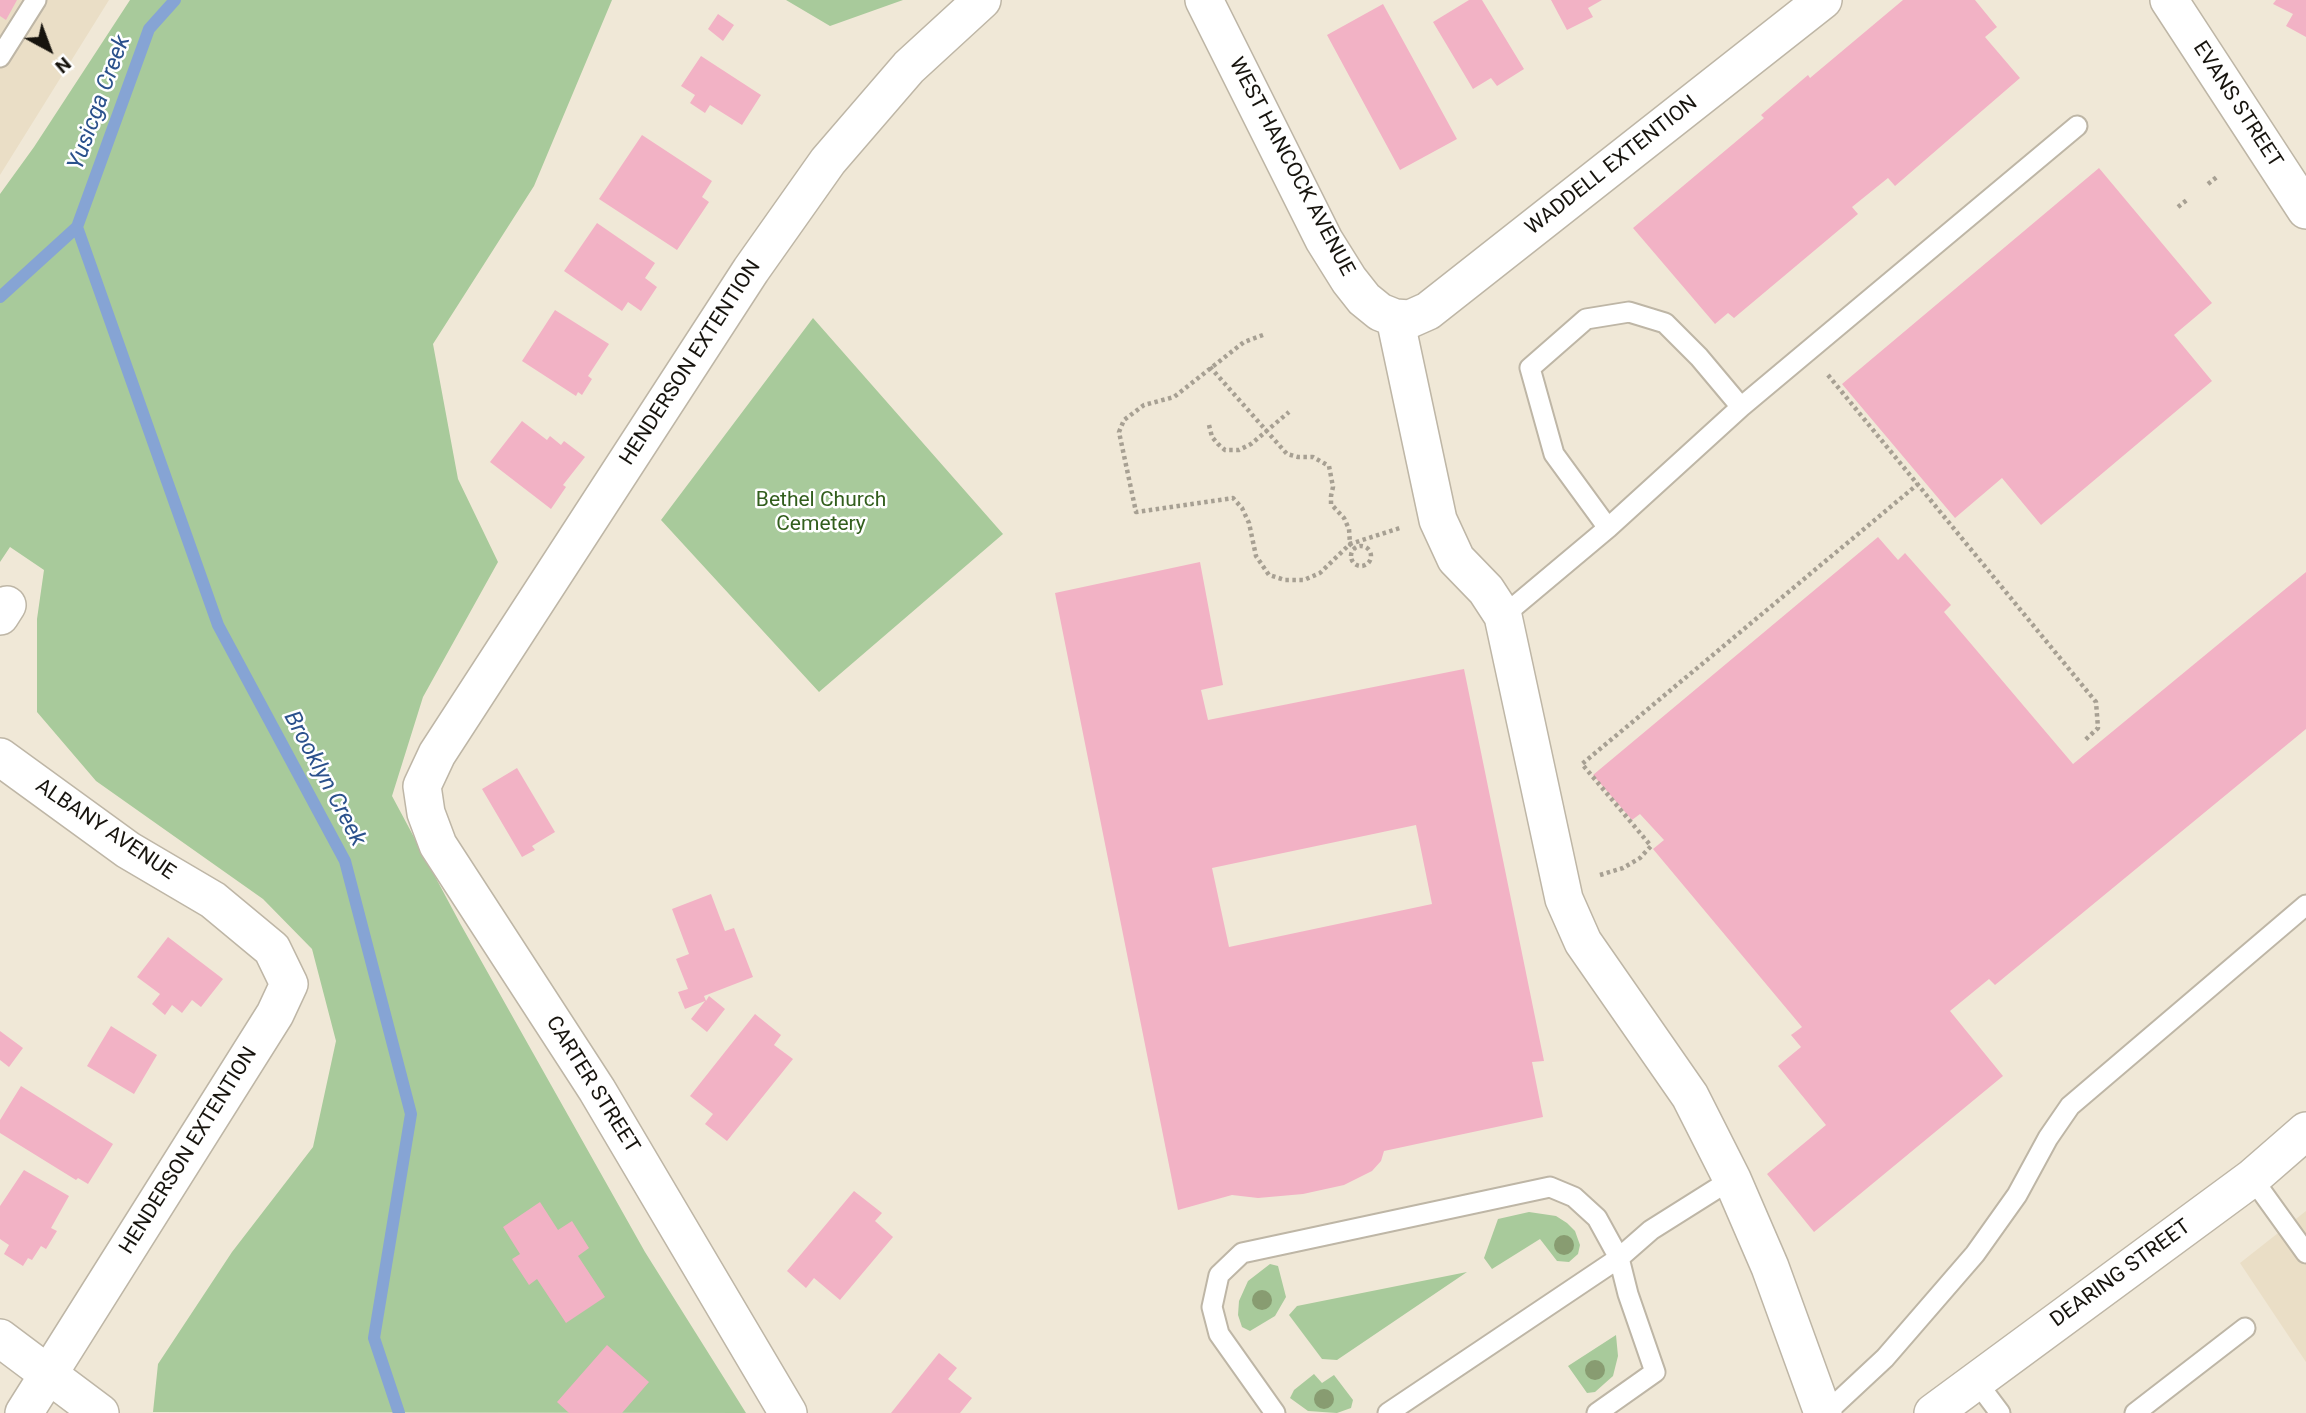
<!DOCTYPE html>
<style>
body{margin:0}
#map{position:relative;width:2306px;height:1413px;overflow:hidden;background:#f0e8d7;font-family:Roboto,sans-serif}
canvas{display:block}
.north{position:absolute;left:14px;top:14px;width:70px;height:70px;-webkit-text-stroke:5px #fff;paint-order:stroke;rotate:139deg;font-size:19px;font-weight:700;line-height:28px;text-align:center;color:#17140e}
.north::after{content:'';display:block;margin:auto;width:24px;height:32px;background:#17140e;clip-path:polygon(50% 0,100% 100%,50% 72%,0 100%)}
</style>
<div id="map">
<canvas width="2306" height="1413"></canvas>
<div class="north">N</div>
</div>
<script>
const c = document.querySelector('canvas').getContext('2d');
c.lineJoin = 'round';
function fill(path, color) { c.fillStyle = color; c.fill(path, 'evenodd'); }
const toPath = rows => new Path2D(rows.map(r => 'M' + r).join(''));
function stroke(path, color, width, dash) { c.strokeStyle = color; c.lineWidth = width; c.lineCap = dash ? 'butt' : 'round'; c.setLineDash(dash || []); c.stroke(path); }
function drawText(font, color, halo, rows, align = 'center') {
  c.font = font + ' Roboto,sans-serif'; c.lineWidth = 5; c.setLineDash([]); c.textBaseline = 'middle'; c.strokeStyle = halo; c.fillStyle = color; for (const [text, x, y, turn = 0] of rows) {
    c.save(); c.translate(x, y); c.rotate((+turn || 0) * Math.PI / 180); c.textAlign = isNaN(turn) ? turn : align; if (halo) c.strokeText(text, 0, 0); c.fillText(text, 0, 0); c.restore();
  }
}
const built = toPath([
 [0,0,109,0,0,175],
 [2306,1211,2306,1362,2240,1263]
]);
const green = toPath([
 [130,0,612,0,534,186,433,344,458,479,498,562,423,697,392,796,461,925,645,1252,746,1413,153,1412,158,1364,232,1252,313,1147,336,1041,312,949,263,899,96,781,37,712,37,619,44,570,10,547,0,562,0,194,34,147],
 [786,0,903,0,830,26],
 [813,318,1003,534,819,692,661,520],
 [1529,1212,1556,1216,1567,1223,1575,1231,1580,1245,1578,1254,1569,1262,1557,1261,1540,1239,1492,1269,1484,1258,1498,1219],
 [1270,1264,1278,1266,1286,1297,1275,1316,1250,1331,1242,1327,1238,1315,1239,1301,1248,1281],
 [1467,1272,1337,1360,1322,1359,1289,1315,1297,1306],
 [1616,1335,1618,1356,1613,1376,1595,1392,1587,1393,1568,1366],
 [1314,1374,1322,1383,1334,1375,1353,1400,1351,1408,1337,1413,1308,1411,1290,1398,1294,1390]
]);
const stream = toPath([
 [77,227,218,625,345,861,411,1114,374,1338,399,1413],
 [0,297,77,227,149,29,175,0]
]);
const building = toPath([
 [0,0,17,0,6,20,0,16],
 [1469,0,1482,0,1524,69,1497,86,1491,78,1473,89,1433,22],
 [1551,0,1602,0,1588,8,1593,17,1567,30],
 [1903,0,1975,0,1997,27,1985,37,2020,78,1895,186,1888,178,1852,207,1858,214,1734,318,1728,313,1715,324,1633,228,1764,118,1761,115,1808,75,1810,78],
 [2276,0,2306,0,2306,37,2286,26,2293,14,2273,4],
 [1383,4,1457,139,1400,170,1327,35],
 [718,14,734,25,723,41,708,29],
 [701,56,761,95,742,125,710,105,705,113,690,103,695,95,681,86],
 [642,135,712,181,702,197,709,202,677,250,599,199],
 [2099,168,2212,303,2174,335,2212,381,2041,525,2002,478,1955,518,1842,384],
 [597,223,655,263,645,278,657,287,641,311,628,302,622,311,564,271],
 [555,310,609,344,588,376,592,379,582,395,578,392,576,396,522,361],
 [522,421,547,440,550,436,561,445,564,441,585,457,563,485,566,487,551,509,490,462],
 [1878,537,1898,560,1905,553,1951,605,1944,612,2073,764,2306,572,2306,729,1995,985,1989,979,1950,1011,2003,1076,1814,1232,1767,1174,1826,1125,1778,1066,1801,1047,1791,1035,1802,1027,1653,849,1664,840,1640,814,1632,820,1593,775],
 [1200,562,1223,685,1201,690,1208,720,1464,669,1544,1061,1532,1062,1543,1117,1384,1151,1381,1161,1372,1171,1344,1185,1303,1194,1258,1198,1232,1195,1178,1210,1055,593],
 [1416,825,1432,904,1229,947,1212,868],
 [517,768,555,832,532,846,535,850,522,857,482,789],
 [711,894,725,931,734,928,753,977,704,996,706,1001,709,996,725,1009,707,1032,691,1019,705,1001,685,1009,678,992,688,989,676,959,689,954,672,909],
 [168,937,223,979,201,1007,192,1000,182,1013,172,1005,165,1015,152,1004,160,994,137,977],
 [755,1014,781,1035,774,1045,793,1059,727,1141,705,1124,713,1114,690,1096],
 [111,1026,157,1055,134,1094,87,1066],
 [0,1031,23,1048,9,1067,0,1060],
 [21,1086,113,1144,88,1184,78,1178,76,1180,0,1133,0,1120],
 [24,1170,69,1196,51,1228,57,1231,46,1249,41,1246,32,1260,28,1258,23,1266,4,1254,9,1245,0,1239,0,1206],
 [854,1191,882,1213,875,1221,893,1237,840,1300,814,1278,806,1288,787,1271],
 [540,1202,558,1230,572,1221,589,1248,578,1256,605,1297,566,1323,537,1279,529,1285,512,1259,520,1254,503,1227],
 [607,1345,649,1382,622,1413,569,1413,557,1402],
 [939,1353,957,1368,948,1379,972,1398,960,1413,891,1413]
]);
const path = toPath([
 [2208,184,2218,176],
 [2178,207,2188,199],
 [1263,335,1244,342,1174,397,1144,405,1124,420,1119,432,1136,512,1233,498,1242,508,1249,523,1256,556,1269,575,1285,580,1304,580,1320,573,1350,544,1355,549],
 [1210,367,1287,454,1298,457,1313,457,1329,466,1333,487,1331,496,1331,504,1344,518,1349,529,1350,544,1400,528],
 [1828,375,2096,702,2098,728,2084,741],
 [1209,425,1212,437,1218,444,1225,450,1239,450,1251,444,1289,412],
 '1351 556a10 10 0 1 1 20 0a10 10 0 1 1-20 0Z',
 [1600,875,1623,868,1640,858,1651,846,1582,764,1918,484]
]);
const lane = toPath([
 [0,57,36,0],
 [1608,528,1554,454,1530,368,1586,319,1629,312,1665,323,1699,357,1741,407],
 [1503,616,1608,528,1741,407,2077,126],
 [2252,1178,2306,1253],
 [1976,1381,2000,1413],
 [1275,1413,1219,1334,1212,1307,1219,1275,1242,1253,1550,1187,1574,1197,1597,1218,1619,1258,1628,1294,1655,1372,1597,1413],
 [1388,1413,1619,1258,1651,1230,1732,1179],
 [1826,1413,1885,1358,1975,1254,2017,1195,2048,1138,2070,1106,2306,905],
 [2135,1413,2245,1328]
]);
const street = toPath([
 [1204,0,1324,240,1349,280,1364,299,1380,312,1395,318,1410,319,1428,311,1823,0],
 [2169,0,2306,210],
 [1395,318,1438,520,1456,559,1486,590,1503,616,1564,899,1583,942,1690,1096,1732,1179,1770,1267,1823,1413],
 [0,616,7,605],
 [0,757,128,850,213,900,272,949,289,984,275,1014,24,1413],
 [0,1338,100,1413],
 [788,1413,597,1090,438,845,426,813,422,786,437,754,751,270,828,161,909,67,982,0],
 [1933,1413,2252,1178,2306,1131]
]);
const trees = [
 [1564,1245],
 [1262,1300],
 [1595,1370],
 [1324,1399]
];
const streetNames = [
 ["EVANS STREET",2237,105,57],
 ["WADDELL EXTENTION",1612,166,-38],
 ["WEST HANCOCK AVENUE",1291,167,62],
 ["HENDERSON EXTENTION",691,363,-57],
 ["ALBANY AVENUE",105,830,34],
 ["CARTER STREET",592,1085,58],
 ["HENDERSON EXTENTION",189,1151,-58],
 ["DEARING STREET",2121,1274,-36]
];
const parkNames = [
 ["Bethel Church",821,501],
 ["Cemetery",821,525]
];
const waterNames = [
 ["Yusicga Creek",100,103,-70],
 ["Brooklyn Creek",324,779,62]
];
fill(built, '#eadec6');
fill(green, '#a8ca9b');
stroke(stream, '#86a4d4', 12);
fill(building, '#f2b2c5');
stroke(lane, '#beb6a6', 23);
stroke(street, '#beb6a6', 40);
stroke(path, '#a7a093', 4.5, [3.5, 3.5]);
stroke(lane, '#fff', 19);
stroke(street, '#fff', 37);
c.fillStyle = '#889c71';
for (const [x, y] of trees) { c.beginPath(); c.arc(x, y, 10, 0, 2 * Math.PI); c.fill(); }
drawText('21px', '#17140e', '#fff', streetNames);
drawText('21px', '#325e1d', '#fff', parkNames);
drawText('italic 23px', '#2b518c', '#fff', waterNames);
</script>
